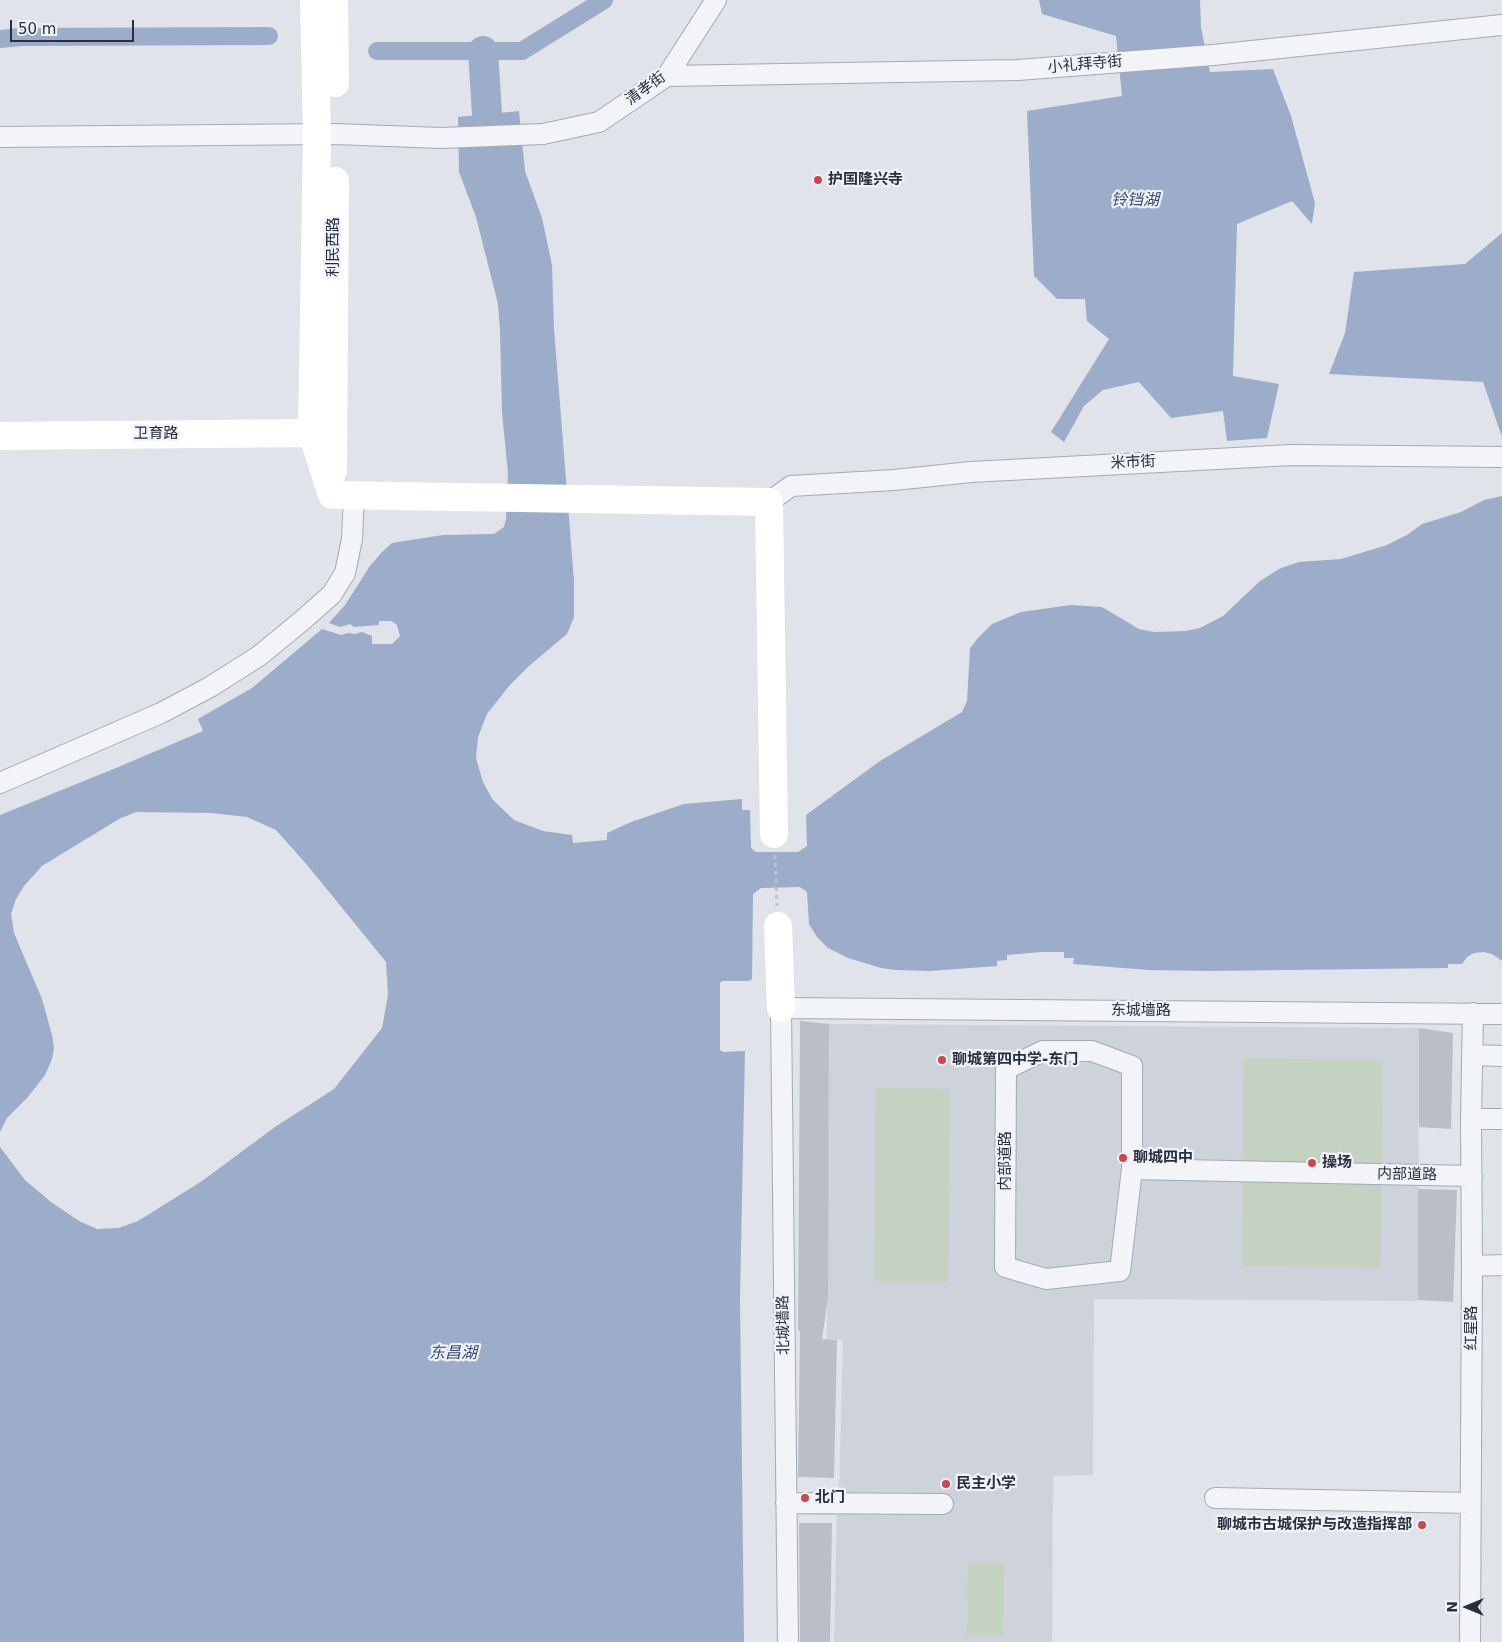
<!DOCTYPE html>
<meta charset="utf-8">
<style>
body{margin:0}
#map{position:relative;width:1502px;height:1642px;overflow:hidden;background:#e0e3e9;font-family:"DejaVu Sans",sans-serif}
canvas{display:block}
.north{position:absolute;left:1442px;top:1582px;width:50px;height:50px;-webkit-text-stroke:4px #f0f2f7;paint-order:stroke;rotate:270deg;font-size:14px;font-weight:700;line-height:20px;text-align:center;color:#292f41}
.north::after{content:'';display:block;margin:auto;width:18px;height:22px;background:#292f41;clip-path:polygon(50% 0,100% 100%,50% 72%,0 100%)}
.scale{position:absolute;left:10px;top:20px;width:124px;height:22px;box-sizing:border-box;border:2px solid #292f41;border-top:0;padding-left:6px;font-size:15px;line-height:18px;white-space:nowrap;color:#292f41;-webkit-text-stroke:4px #f0f2f7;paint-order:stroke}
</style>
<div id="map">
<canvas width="1502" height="1642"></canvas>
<div class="north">N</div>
<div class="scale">50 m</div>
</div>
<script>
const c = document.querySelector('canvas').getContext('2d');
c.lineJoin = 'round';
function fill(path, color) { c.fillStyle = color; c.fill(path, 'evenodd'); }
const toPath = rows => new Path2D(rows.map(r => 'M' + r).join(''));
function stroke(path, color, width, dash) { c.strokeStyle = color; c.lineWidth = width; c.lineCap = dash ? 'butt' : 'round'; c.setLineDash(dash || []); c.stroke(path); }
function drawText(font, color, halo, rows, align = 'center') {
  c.font = font + ' "DejaVu Sans","Noto Sans SC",sans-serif'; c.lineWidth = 4.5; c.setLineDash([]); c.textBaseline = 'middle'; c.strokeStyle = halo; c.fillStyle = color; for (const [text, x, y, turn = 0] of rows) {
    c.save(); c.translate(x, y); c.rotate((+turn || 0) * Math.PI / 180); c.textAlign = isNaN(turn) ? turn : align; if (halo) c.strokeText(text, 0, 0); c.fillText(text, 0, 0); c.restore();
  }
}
const built = toPath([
 [829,1024,1419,1028,1418,1301,1094,1299,1093,1475,1053,1476,1052,1642,834,1642,837,1515,796,1514,797,1493,839,1494,843,1340,827,1339]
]);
const green = toPath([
 [1244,1058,1383,1060,1380,1268,1242,1266],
 [876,1088,950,1089,948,1281,874,1281],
 [968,1564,1004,1564,1003,1635,967,1635]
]);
const water = toPath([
 [1039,0,1200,0,1201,27,1210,72,1273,69,1291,116,1315,203,1312,224,1292,201,1237,224,1233,376,1279,384,1267,438,1227,441,1223,411,1171,418,1139,382,1103,390,1084,406,1064,442,1051,432,1109,339,1087,321,1085,299,1057,299,1034,276,1027,111,1122,96,1116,36,1042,14],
 [519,111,525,171,542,218,552,265,554,328,574,581,574,617,567,634,529,666,509,686,487,714,478,737,476,758,483,782,493,800,514,820,543,831,572,835,573,843,607,840,607,833,631,822,684,804,742,799,742,810,750,810,751,848,756,852,798,852,807,846,806,815,880,761,962,712,967,701,970,648,978,638,992,624,1021,612,1071,605,1102,607,1139,629,1154,632,1186,631,1200,628,1223,616,1260,581,1281,568,1299,562,1341,559,1387,545,1407,535,1422,524,1461,512,1484,500,1502,496,1502,961,1492,954,1483,952,1474,953,1467,957,1462,964,1448,964,1448,968,1209,971,1149,970,1073,964,1074,958,1064,958,1064,952,1041,952,1007,955,1007,960,997,961,997,966,930,971,896,970,881,968,848,958,828,948,817,937,809,924,807,892,800,887,761,888,753,894,752,979,749,981,722,981,720,983,720,1050,723,1052,745,1051,740,1297,744,1642,0,1642,0,1147,25,1180,51,1202,79,1221,97,1229,119,1228,138,1221,202,1181,275,1127,334,1089,382,1028,388,995,386,962,308,866,276,830,247,817,212,813,136,812,119,819,42,866,24,886,16,899,11,914,14,933,42,999,52,1035,54,1048,52,1059,45,1075,28,1097,7,1118,0,1132,0,815,116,768,203,731,198,719,252,688,322,629,341,635,348,633,355,634,362,632,372,636,372,644,392,644,400,636,397,625,391,621,379,621,379,625,354,627,350,624,340,627,329,623,345,605,370,566,382,552,392,543,443,535,494,534,504,527,506,519,508,473,502,412,500,331,498,304,476,217,459,172,458,117],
 [1502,233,1502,437,1483,382,1329,374,1345,333,1354,272,1465,264]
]);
const canal = toPath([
 [0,39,21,37,269,36],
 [377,51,522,51,604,0]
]);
const river = toPath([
 [483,51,487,114]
]);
const building = toPath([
 [800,1021,829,1024,828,1297,822,1339,837,1340,834,1478,798,1477,800,1331,798,1331],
 [1419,1028,1453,1033,1451,1129,1419,1127],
 [1418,1189,1457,1190,1453,1302,1418,1300],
 [799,1523,832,1523,830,1642,800,1642]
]);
const path = toPath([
 [775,855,777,906]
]);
const street = toPath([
 [667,76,1018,70,1213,55,1502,25],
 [0,137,335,134,441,138,543,134,599,122,667,76,716,0],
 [769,502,791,486,894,480,971,472,1292,455,1502,457],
 [0,783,161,713,210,687,259,656,304,619,332,594,345,573,352,539,354,496],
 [1473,1055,1502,1056],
 [1471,1119,1502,1119],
 [1132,1169,1120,1271,1046,1279,1005,1267,1006,1069,1043,1051,1092,1051,1132,1066,1132,1169,1472,1176],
 [1472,1266,1502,1265],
 [1215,1498,1471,1503],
 [786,1503,943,1504],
 [788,1642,781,1008,1502,1014],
 [1470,1642,1472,1266,1471,1119,1473,1013]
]);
const secondary = toPath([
 [314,0,317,134,312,433,332,495,769,502,774,834],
 [334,0,335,83],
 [0,436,312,433],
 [333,471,335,181],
 [778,926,781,1008]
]);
const markers = [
 [818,180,5,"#ce454b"],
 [942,1060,5,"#ce454b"],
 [1123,1158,5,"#ce454b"],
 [1312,1163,5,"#ce454b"],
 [946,1484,5,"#ce454b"],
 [805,1498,5,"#ce454b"],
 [1422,1525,5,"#ce454b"]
];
const streetNames = [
 ["小礼拜寺街",1085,65,-5],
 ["清孝街",646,89,-36],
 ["利民西路",334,247,-90],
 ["卫育路",156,434],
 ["米市街",1133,463,-3],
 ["东城墙路",1141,1011],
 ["内部道路",1006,1161,-90],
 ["内部道路",1407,1175,1],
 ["北城墙路",784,1325,-91],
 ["红星路",1472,1328,-90]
];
const poiNames = [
 ["护国隆兴寺",828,180],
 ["聊城第四中学-东门",952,1060],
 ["聊城四中",1133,1158],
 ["操场",1322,1163],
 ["民主小学",956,1484],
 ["北门",815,1498],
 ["聊城市古城保护与改造指挥部",1412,1525,"right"]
];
const waterNames = [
 ["铃铛湖",1135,201],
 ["东昌湖",453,1354]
];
fill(built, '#ced2db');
fill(green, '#c4d3c1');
fill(water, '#9badc9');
stroke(canal, '#9badc9', 18);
stroke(river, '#9badc9', 30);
fill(building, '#bbbec9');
stroke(street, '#a5a9b3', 22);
stroke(path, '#bec1c8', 3, [4, 4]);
stroke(street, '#f3f4f7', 20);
stroke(secondary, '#fff', 28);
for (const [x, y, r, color] of markers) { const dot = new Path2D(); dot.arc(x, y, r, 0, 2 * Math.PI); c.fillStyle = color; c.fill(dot); stroke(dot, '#f0f2f7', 2); }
drawText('15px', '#292f41', '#f0f2f7', streetNames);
drawText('bold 15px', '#292f41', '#f0f2f7', poiNames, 'left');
drawText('italic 16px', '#334975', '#f0f2f7', waterNames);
</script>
